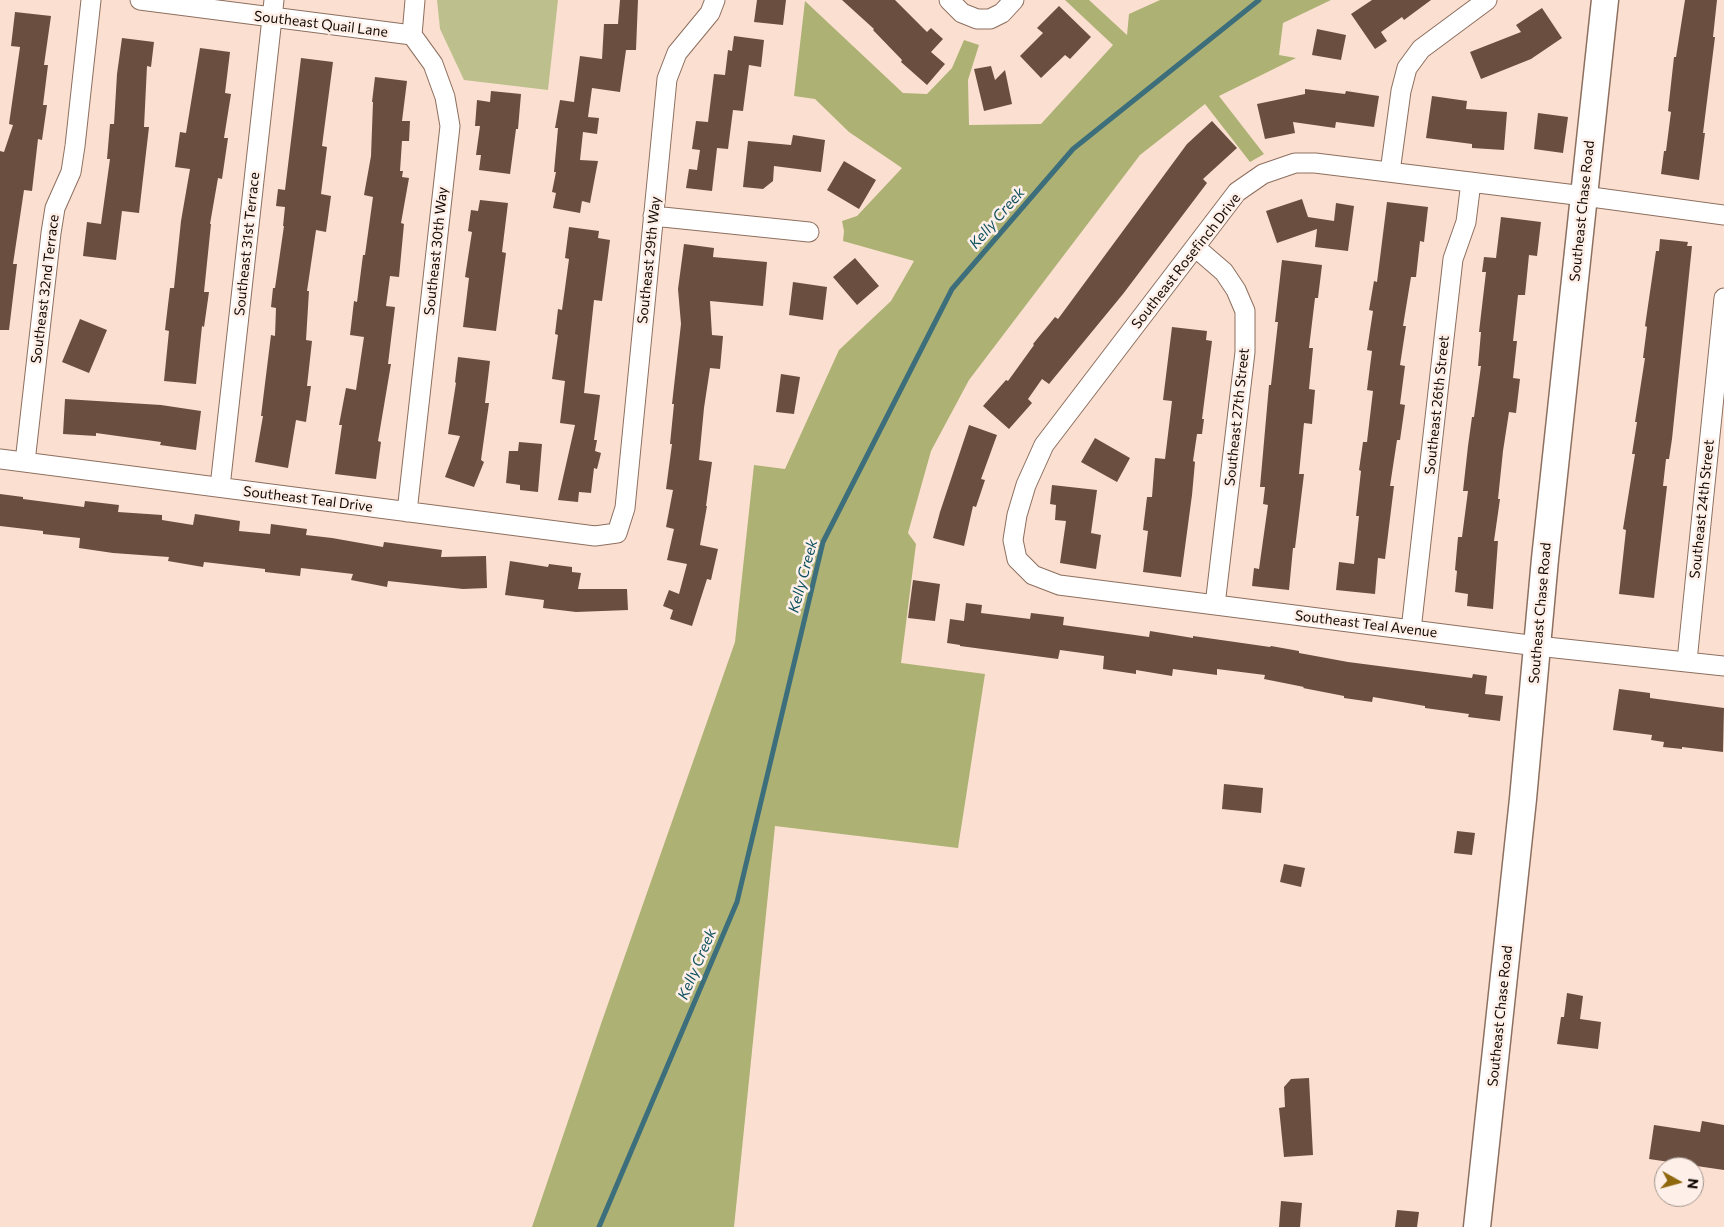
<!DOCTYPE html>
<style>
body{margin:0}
#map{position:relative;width:1724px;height:1227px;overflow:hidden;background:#fbe0d1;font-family:Commissioner,sans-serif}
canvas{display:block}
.north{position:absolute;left:1654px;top:1157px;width:50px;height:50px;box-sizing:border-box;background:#fef0e9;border:1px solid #a0948d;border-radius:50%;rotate:97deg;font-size:14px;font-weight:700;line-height:20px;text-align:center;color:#130904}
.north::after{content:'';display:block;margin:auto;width:18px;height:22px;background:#8f670d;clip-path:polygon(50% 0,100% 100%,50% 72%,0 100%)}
</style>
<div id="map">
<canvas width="1724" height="1227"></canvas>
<div class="north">N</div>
</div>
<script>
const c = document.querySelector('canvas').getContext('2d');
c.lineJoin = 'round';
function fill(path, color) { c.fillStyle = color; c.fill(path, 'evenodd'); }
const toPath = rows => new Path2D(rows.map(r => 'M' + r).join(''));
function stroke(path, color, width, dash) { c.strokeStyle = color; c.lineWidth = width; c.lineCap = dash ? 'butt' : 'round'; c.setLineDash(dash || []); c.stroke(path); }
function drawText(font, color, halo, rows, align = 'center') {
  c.font = font + ' Commissioner,sans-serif'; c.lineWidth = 5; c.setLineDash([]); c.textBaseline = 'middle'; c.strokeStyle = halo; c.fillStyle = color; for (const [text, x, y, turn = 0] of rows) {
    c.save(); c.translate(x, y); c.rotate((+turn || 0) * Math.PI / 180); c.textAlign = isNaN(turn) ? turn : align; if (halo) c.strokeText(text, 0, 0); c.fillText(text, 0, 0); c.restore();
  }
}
const green = toPath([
 [437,0,558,0,548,90,464,80,440,29]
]);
const forest = toPath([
 [1065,0,1089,0,1127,35,1129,14,1160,0,1331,0,1283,23,1279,55,1296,58,1219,96,1264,154,1250,162,1205,104,1140,155,969,380,931,451,908,533,916,544,901,663,985,674,958,848,775,826,734,1227,532,1227,602,1021,735,642,754,465,785,469,839,350,891,301,914,261,843,241,844,231,842,221,857,216,902,168,849,132,815,99,794,96,805,1,903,93,927,94,952,68,964,40,979,45,968,80,969,125,1041,124,1113,45]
]);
const stream = toPath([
 [599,1227,737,902,823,542,952,289,1073,149,1259,0]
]);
const building = toPath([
 [620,0,638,0,636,50,626,50,620,92,592,88,588,117,599,118,597,134,583,132,580,160,598,161,590,203,582,201,580,213,553,208,556,193,552,192,556,172,554,172,558,128,555,128,560,100,574,102,580,56,602,59,604,24,618,24],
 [757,0,786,0,783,25,754,22],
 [842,0,895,0,927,32,931,28,943,39,931,52,945,64,927,85,901,62,902,60,873,30,874,29],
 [1372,0,1431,0,1404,20,1402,17,1381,32,1387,41,1375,49,1351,14],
 [1685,0,1717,0,1713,37,1715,37,1703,133,1705,133,1699,180,1661,174,1664,151,1666,151,1671,112,1668,111,1674,57,1676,57],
 [1059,6,1091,37,1070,59,1065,55,1041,78,1020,56,1043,33,1037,28],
 [1542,8,1562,38,1531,59,1481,79,1470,52,1521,32,1516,25],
 [15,12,51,16,44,65,48,65,43,105,47,105,42,140,38,139,32,191,24,190,13,264,17,264,9,330,0,330,0,151,4,152,13,125,9,124,20,47,11,46],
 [1317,29,1346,35,1341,60,1312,55],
 [734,36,764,40,761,67,749,65,743,111,733,110,728,149,717,148,712,191,686,188,689,169,697,170,700,150,692,149,696,121,708,122,714,74,725,75,728,50,732,51],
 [122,38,154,42,151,67,147,66,144,127,149,127,139,213,122,211,116,260,83,256,87,222,101,224,110,159,107,159,110,124,114,124,117,74],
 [200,48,230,52,225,93,231,94,224,138,228,138,222,179,218,178,210,224,211,224,204,292,209,292,204,327,202,326,196,384,164,381,169,331,165,330,170,288,174,288,181,221,190,169,175,167,180,132,186,133],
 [301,58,333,62,322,146,327,147,321,194,331,196,326,232,316,230,307,291,309,291,306,340,312,341,307,386,311,386,306,422,296,420,288,468,255,462,263,416,261,416,271,335,275,336,276,308,271,307,273,288,275,288,284,226,283,226,285,207,276,206,278,189,285,190],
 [991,66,995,80,1005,70,1012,104,984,111,974,69],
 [375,77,407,81,402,121,410,121,409,141,402,141,400,171,403,171,402,177,409,178,401,223,404,224,399,277,390,276,386,306,395,307,388,364,391,364,378,441,381,442,376,479,335,474,342,425,339,425,346,388,356,390,364,337,350,335,354,301,357,302,363,255,365,255,373,197,364,195,371,156,373,102,372,102],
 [1305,89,1345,94,1346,91,1379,96,1374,127,1336,122,1335,128,1293,122,1295,133,1265,139,1257,104,1305,94],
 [491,91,521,94,518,129,516,129,510,174,479,170,481,155,476,155,480,126,475,126,477,100,490,102],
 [1432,96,1467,101,1466,109,1507,112,1504,150,1472,148,1472,144,1426,138],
 [1538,113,1568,117,1563,153,1534,149],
 [1212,121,1237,148,1203,179,1207,183,1123,294,1049,384,1042,379,1028,399,1032,403,1009,429,983,406,1006,380,1008,381,1034,345,1033,344,1055,317,1058,319,1187,144],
 [793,135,825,140,821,172,774,166,773,181,763,189,743,187,748,141,791,145],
 [844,161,876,180,859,209,827,190],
 [1302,199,1308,217,1334,221,1336,203,1354,206,1348,251,1315,247,1317,229,1277,243,1266,211],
 [480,200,508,203,502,252,506,253,496,331,463,327,469,278,465,277,472,232,468,231,471,210,478,211],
 [1387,202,1428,207,1424,242,1420,241,1416,277,1411,277,1403,326,1406,326,1400,365,1405,366,1400,404,1405,405,1400,440,1397,440,1390,486,1394,486,1385,559,1378,558,1375,594,1336,590,1339,562,1354,564,1359,516,1356,516,1361,471,1359,470,1363,442,1367,442,1373,391,1367,390,1372,351,1367,350,1373,311,1369,310,1374,281,1377,282],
 [1501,217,1541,222,1537,256,1529,255,1525,295,1518,295,1513,341,1517,341,1513,378,1520,379,1516,413,1509,412,1503,451,1498,499,1500,499,1494,541,1498,541,1493,609,1467,606,1468,594,1455,592,1457,571,1455,570,1458,537,1462,537,1468,491,1463,491,1468,446,1472,417,1474,417,1481,366,1478,366,1481,332,1479,332,1486,272,1482,272,1484,257,1496,258],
 [569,227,599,231,598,238,610,240,602,301,594,300,584,393,600,395,594,440,597,440,595,451,601,453,597,469,594,468,591,493,579,492,578,502,558,500,575,425,560,423,565,381,552,379,558,335,555,334,558,309,562,310,569,259,565,258],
 [1660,239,1688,242,1687,246,1692,246,1672,439,1669,459,1666,459,1663,486,1667,486,1654,598,1619,594,1626,530,1623,529,1635,454,1632,454,1637,422,1635,422,1645,358,1643,358,1647,327,1645,326,1656,251,1659,251],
 [684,244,714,248,713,257,767,262,763,306,710,301,712,335,723,336,720,369,710,368,704,408,699,460,712,462,706,506,707,506,700,545,718,549,711,580,707,579,692,626,670,619,673,610,663,606,669,590,679,594,687,564,667,560,674,529,666,527,673,490,666,489,672,444,670,444,674,404,672,404,681,324,678,289],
 [855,258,879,286,857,305,833,277],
 [1282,260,1322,265,1318,298,1315,298,1309,348,1313,348,1309,389,1315,390,1312,424,1304,423,1299,474,1304,474,1295,548,1293,548,1289,590,1252,586,1254,568,1259,569,1268,505,1263,504,1265,487,1260,487,1269,385,1271,385,1278,322,1275,322],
 [793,282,827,287,823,320,789,315],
 [80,319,107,330,89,373,62,362],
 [1172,327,1207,331,1206,340,1212,341,1202,419,1204,419,1202,434,1197,434,1193,461,1195,462,1192,495,1181,577,1143,572,1148,531,1143,530,1147,497,1152,497,1155,458,1165,459,1172,401,1163,400],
 [458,357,490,361,485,403,489,403,481,460,484,462,474,487,445,477,460,436,448,434,456,383,455,382],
 [781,374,800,377,794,414,776,412],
 [65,399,161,405,201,411,196,450,160,445,161,442,96,433,96,436,63,434],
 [969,425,997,435,981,479,985,480,976,507,973,506,964,546,933,538,940,512],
 [1095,438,1130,458,1117,482,1081,462],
 [519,442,542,444,538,492,520,490,520,485,506,483,509,451,518,451],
 [1052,485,1097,490,1091,533,1101,535,1096,569,1060,563,1066,521,1055,520,1056,505,1050,504],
 [0,494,23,497,23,499,84,507,85,501,119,505,118,512,162,515,162,520,193,525,195,514,240,521,239,531,270,534,271,524,307,529,306,535,332,538,383,547,384,542,442,550,441,557,486,556,487,588,463,589,388,581,387,587,351,580,353,574,301,568,300,576,265,572,265,569,204,562,203,567,168,561,169,557,113,553,79,548,80,538,43,534,43,531,0,526],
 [510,561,548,567,549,564,572,567,572,572,581,573,578,589,627,589,628,610,576,612,543,608,544,600,505,595],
 [913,580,940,584,935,621,908,618],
 [966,603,982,605,981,613,1030,619,1031,613,1064,617,1063,625,1149,637,1150,631,1193,638,1193,636,1270,647,1271,646,1299,651,1299,653,1348,662,1472,678,1473,674,1487,676,1485,694,1503,696,1500,721,1468,717,1469,714,1425,708,1425,706,1373,697,1372,702,1344,698,1344,696,1303,688,1304,687,1264,679,1265,675,1217,669,1217,675,1173,669,1172,676,1136,670,1136,674,1103,669,1104,656,1060,650,1058,659,960,646,960,645,947,643,950,619,964,621],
 [1619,689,1650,693,1650,698,1724,708,1723,752,1682,747,1682,749,1663,747,1664,742,1651,740,1652,735,1613,730],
 [1224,784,1263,788,1261,813,1222,809],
 [1457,831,1475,833,1472,855,1454,853],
 [1284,864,1305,868,1301,887,1280,882],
 [1567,993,1583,996,1580,1019,1601,1022,1598,1049,1557,1044,1561,1017,1564,1017],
 [1309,1078,1313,1155,1284,1157,1279,1108,1285,1107,1284,1087,1291,1079],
 [1702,1121,1724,1125,1724,1170,1649,1159,1654,1125,1700,1132],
 [1281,1201,1302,1203,1300,1227,1279,1227],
 [1397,1210,1419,1212,1417,1227,1395,1227]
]);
const street = toPath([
 [140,0,412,35],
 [949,0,962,13,977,19,990,19,1002,13,1014,0],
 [1390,172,1401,91,1407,68,1421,49,1487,0],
 [1724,215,1584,196,1315,163,1295,163,1263,174,1237,192,1044,445,1026,485,1017,515,1013,540,1017,559,1033,575,1059,585,1537,646,1724,666],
 [653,216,809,232],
 [1195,247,1224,272,1236,290,1245,311,1245,352,1215,605],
 [0,459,595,536,617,533,625,508,667,79,677,53,710,13,715,0],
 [25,462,51,233,55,208,71,172,75,146,91,0],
 [220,487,274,0],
 [407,512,450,126,445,97,433,64,412,35,415,0],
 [1411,630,1453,259,1466,222,1471,182],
 [1687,661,1724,298]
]);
const secondary = toPath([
 [1477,1227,1523,799,1545,559,1605,0]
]);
const streetNames = [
 ["Southeast Quail Lane",321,24,7],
 ["Southeast Chase Road",1582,211,-84],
 ["Southeast 31st Terrace",247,244,-84],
 ["Southeast 30th Way",436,251,-84],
 ["Southeast 29th Way",649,260,-84],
 ["Southeast Rosefinch Drive",1186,261,-52],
 ["Southeast 32nd Terrace",45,289,-83],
 ["Southeast 26th Street",1437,405,-84],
 ["Southeast 27th Street",1237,417,-84],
 ["Southeast Teal Drive",308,499,7],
 ["Southeast 24th Street",1702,509,-84],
 ["Southeast Chase Road",1540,613,-85],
 ["Southeast Teal Avenue",1366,624,7],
 ["Southeast Chase Road",1500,1016,-84]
];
const waterNames = [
 ["Kelly Creek",997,218,-49],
 ["Kelly Creek",803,576,-75],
 ["Kelly Creek",697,964,-67]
];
fill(green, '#bdc08d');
fill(forest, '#adb174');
stroke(stream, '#3c6e7b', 5);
fill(building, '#6a4e3f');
stroke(street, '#8d6f5f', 21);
stroke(secondary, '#8d6f5f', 29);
stroke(street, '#fff', 19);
stroke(secondary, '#fff', 26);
drawText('14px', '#130904', '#fef0e9', streetNames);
drawText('italic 15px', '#125362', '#fef0e9', waterNames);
</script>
